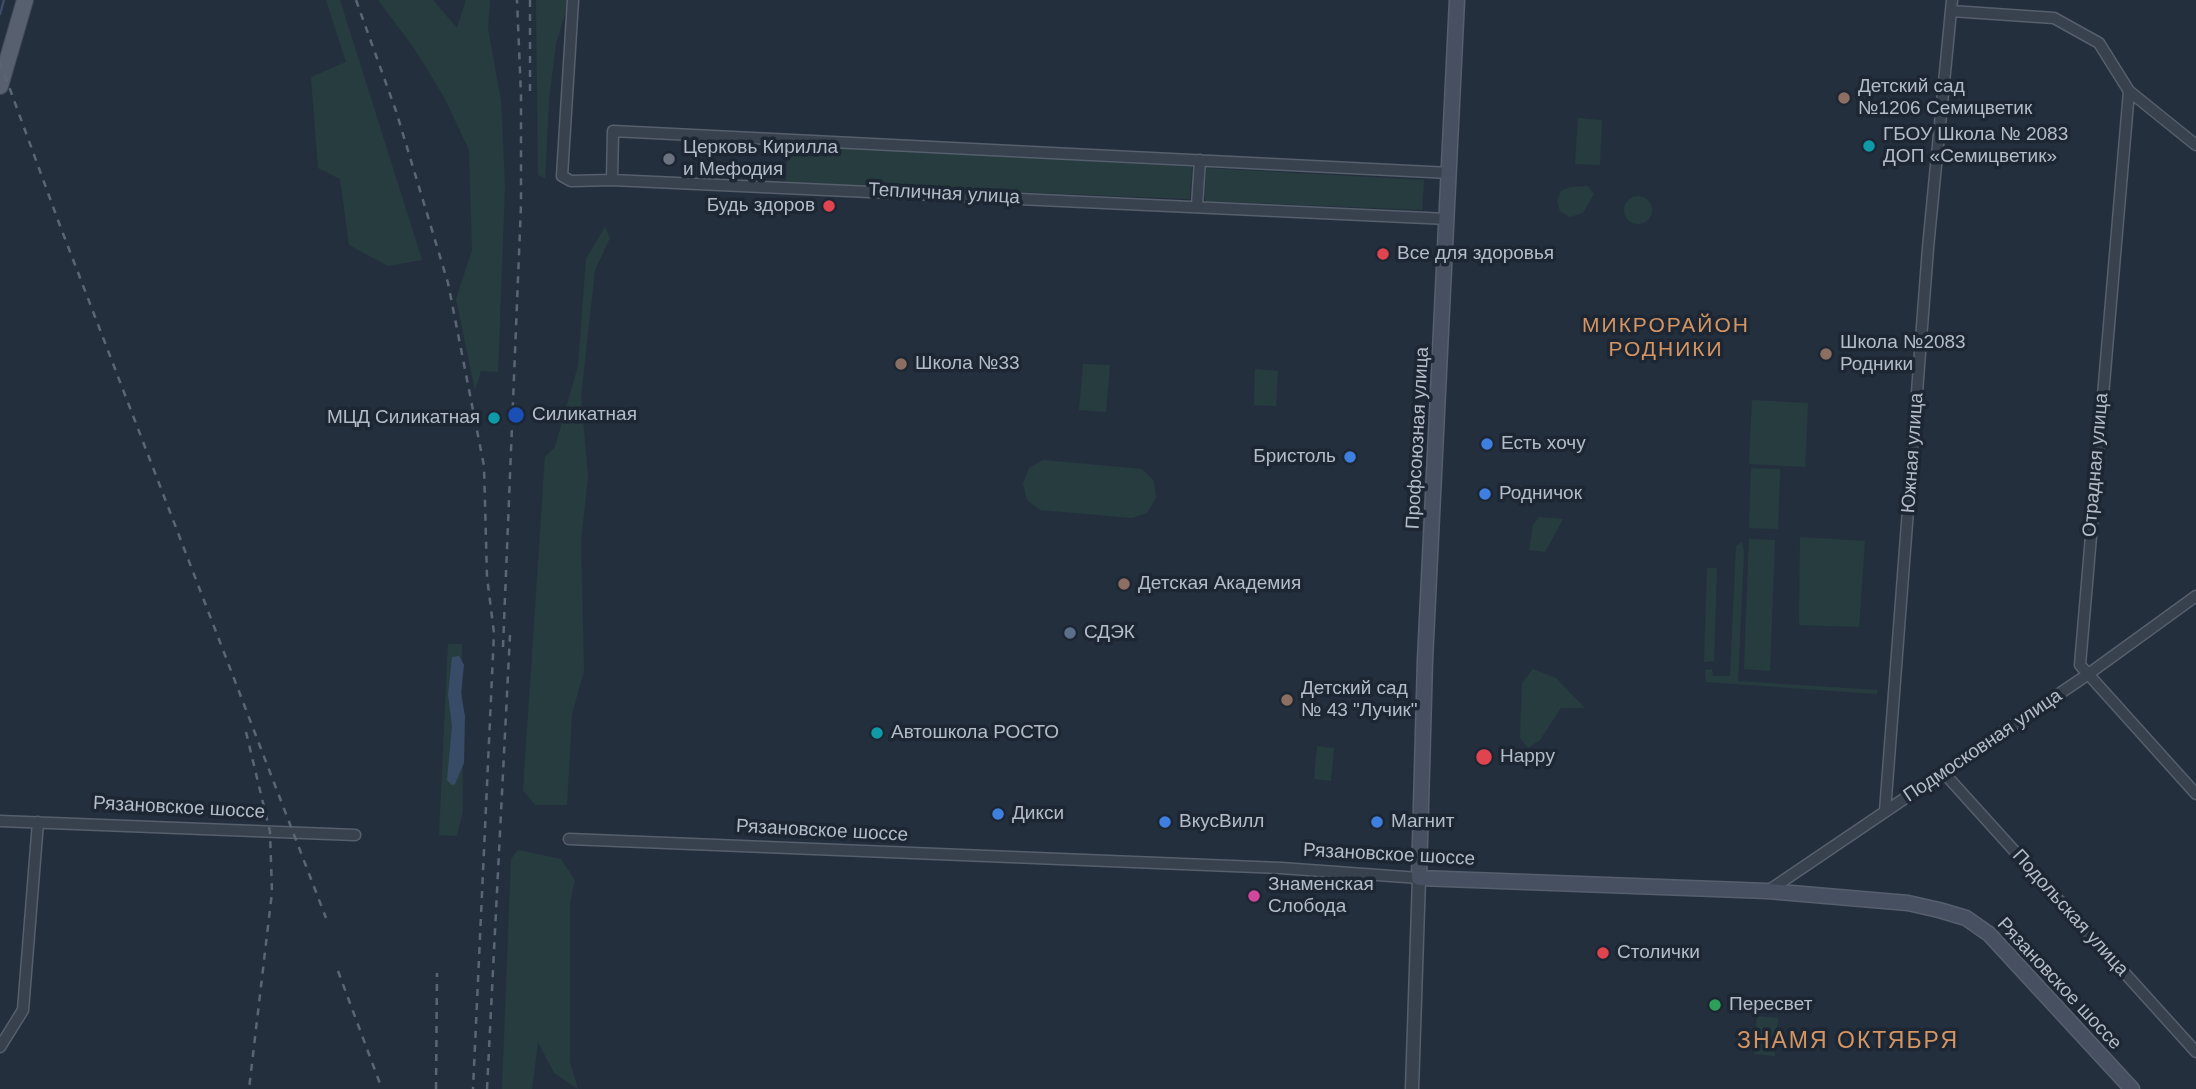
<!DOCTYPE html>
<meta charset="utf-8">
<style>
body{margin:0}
canvas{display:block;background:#242f3e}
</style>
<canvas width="2196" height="1089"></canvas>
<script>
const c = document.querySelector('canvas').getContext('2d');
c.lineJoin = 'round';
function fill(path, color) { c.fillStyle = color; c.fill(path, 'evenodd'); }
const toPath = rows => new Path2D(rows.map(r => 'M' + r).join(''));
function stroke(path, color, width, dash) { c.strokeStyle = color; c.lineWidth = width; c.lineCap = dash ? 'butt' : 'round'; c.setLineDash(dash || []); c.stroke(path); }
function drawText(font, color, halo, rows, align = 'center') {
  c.font = font + ' Helvetica,sans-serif'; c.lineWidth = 7; c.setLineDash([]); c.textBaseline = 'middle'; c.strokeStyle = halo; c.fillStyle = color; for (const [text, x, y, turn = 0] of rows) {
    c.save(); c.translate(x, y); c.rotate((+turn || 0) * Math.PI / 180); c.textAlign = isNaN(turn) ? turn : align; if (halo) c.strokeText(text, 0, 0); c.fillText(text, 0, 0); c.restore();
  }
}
const green = toPath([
 [326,0,340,0,422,260,388,266,349,245,340,179,318,168,311,77,346,62],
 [378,0,433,0,457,28,466,0,490,0,488,28,501,101,505,186,498,372,481,371,475,390,456,299,472,250,469,150,444,97,414,48],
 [536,0,569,0,556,44,549,100,545,178,538,175],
 [1578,118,1602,120,1600,165,1575,164],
 [787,144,1192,167,1190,199,786,183],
 [1206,168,1424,180,1422,210,1205,201],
 [1588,186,1594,194,1583,213,1570,217,1560,211,1557,201,1561,191,1570,187],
 '1624 210a14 14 0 1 1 28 0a14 14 0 1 1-28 0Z',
 [605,227,610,238,595,270,581,397,588,477,581,541,584,671,572,714,567,805,535,805,523,790,545,457,555,447,578,366,586,259],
 [1083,364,1110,365,1106,412,1079,410],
 [1255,369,1278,371,1276,406,1254,405],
 [1752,400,1808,403,1805,467,1749,464],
 [1043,460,1142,469,1154,481,1156,498,1147,513,1132,518,1040,510,1027,500,1023,484,1029,468],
 [1751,468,1780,469,1778,529,1749,528],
 [1539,517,1563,519,1545,552,1529,550,1533,525],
 [1800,537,1865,541,1859,627,1799,625],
 [1749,539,1775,540,1770,671,1744,669],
 [1742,542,1744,552,1738,681,1877,690,1877,694,1706,682,1705,670,1712,669,1713,676,1730,676,1736,546],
 [1707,568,1717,568,1714,661,1704,662],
 [448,644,462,644,463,811,457,836,439,835],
 [1533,669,1556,678,1585,708,1561,708,1540,740,1528,748,1520,738,1522,683],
 [1317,746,1334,748,1331,781,1314,779],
 [518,850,561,859,575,880,570,903,570,1062,578,1089,554,1073,538,1042,532,1089,502,1089,511,859],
 [1757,1016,1778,1018,1775,1056,1754,1054]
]);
const water = toPath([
 [459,656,464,665,461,693,465,716,464,763,455,784,452,785,447,780,452,726,448,695,452,657]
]);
const stream = toPath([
 [0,14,4,0]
]);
const minor = toPath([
 [573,0,562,176,571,181,612,180],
 [1951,11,2054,18,2099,43,2129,91,2196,145],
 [2129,91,2080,665,2196,794],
 [1197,206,1200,160],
 [1448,219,612,180,613,131,1450,173],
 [1944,773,2196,1052],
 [1885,811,1928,248,1952,0],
 [0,821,355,835],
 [569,839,1281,868,1419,878],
 [1768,891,2087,675,2196,596],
 [0,1047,23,1010,38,822]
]);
const tertiary = toPath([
 [1412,1089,1419,878]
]);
const secondary = toPath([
 [1457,0,1425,660,1419,878,1768,891,1908,903,1939,910,1966,918,1989,934,2132,1089]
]);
const primary = toPath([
 [0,86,25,0]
]);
const rail = toPath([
 [356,0,396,111,448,283,484,466,487,577,494,633,473,1089],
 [530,0,530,92],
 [0,62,59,223,326,918],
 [503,647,521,205,521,95,517,0],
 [246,732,270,832,272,892,249,1089],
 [338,971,382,1089],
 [436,1089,437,973],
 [487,1089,510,635]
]);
const markers = [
 [1844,98,7,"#8d6e63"],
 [1869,146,7,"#0f9aa8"],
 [669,159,7,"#6b7280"],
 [829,206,7,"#e0444e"],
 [1383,254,7,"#e0444e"],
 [1826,354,7,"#8d6e63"],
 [901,364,7,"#8d6e63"],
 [516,415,9,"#1a4fb4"],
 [494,418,7,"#0f9aa8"],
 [1487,444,7,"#3f7fe0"],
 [1350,457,7,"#3f7fe0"],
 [1485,494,7,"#3f7fe0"],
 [1124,584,7,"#8d6e63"],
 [1070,633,7,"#5c6f8a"],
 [1287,700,7,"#8d6e63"],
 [877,733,7,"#0f9aa8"],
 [1484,757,9,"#e0444e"],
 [998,814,7,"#3f7fe0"],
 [1165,822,7,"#3f7fe0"],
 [1377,822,7,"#3f7fe0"],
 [1254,896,7,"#d1479c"],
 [1603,953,7,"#e0444e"],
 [1715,1005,7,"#2e9e5b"]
];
const poiNames = [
 ["Детский сад",1858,87],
 ["№1206 Семицветик",1858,109],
 ["ГБОУ Школа № 2083",1883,135],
 ["ДОП «Семицветик»",1883,157],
 ["Церковь Кирилла",683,148],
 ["и Мефодия",683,170],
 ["Будь здоров",815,206,"right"],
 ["Все для здоровья",1397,254],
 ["Школа №2083",1840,343],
 ["Родники",1840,365],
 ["Школа №33",915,364],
 ["Силикатная",532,415],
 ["МЦД Силикатная",480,418,"right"],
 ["Есть хочу",1501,444],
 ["Бристоль",1336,457,"right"],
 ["Родничок",1499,494],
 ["Детская Академия",1138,584],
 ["СДЭК",1084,633],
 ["Детский сад",1301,689],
 ["№ 43 \"Лучик\"",1301,711],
 ["Автошкола РОСТО",891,733],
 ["Happy",1500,757],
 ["Дикси",1012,814],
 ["ВкусВилл",1179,822],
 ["Магнит",1391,822],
 ["Знаменская",1268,885],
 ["Слобода",1268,907],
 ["Столички",1617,953],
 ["Пересвет",1729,1005]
];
const streetNames = [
 ["Тепличная улица",944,194,3],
 ["Профсоюзная улица",1418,438,-87],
 ["Южная улица",1913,453,-86],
 ["Отрадная улица",2096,465,-85],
 ["Подмосковная улица",1983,746,-34],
 ["Рязановское шоссе",179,808,3],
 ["Рязановское шоссе",822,831,3],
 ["Рязановское шоссе",1389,855,3],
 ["Подольская улица",2070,913,48],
 ["Рязановское шоссе",2059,984,47]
];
const neighbourhoodNames = [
 ["МИКРОРАЙОН",1666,326],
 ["РОДНИКИ",1666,350]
];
const quarterNames = [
 ["ЗНАМЯ ОКТЯБРЯ",1848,1042]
];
fill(green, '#263c3f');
fill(water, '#394c67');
stroke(stream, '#394c67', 2.5);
stroke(minor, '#565f6c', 13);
stroke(tertiary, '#565f6c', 15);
stroke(secondary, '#565f6c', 17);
stroke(primary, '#414a57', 18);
stroke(minor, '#38414e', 10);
stroke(tertiary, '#38414e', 12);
stroke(secondary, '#465061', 14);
stroke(primary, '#56606e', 16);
stroke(rail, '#5a6575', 2.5, [7, 7]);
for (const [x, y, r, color] of markers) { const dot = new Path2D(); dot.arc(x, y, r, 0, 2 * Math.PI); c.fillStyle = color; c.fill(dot); stroke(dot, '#1d2633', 2.5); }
drawText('19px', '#b4bcc9', '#1d2633', poiNames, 'left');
drawText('19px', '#b4bcc9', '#1d2633', streetNames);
c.letterSpacing = '2px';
drawText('21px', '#d59563', '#1d2633', neighbourhoodNames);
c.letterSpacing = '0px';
c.letterSpacing = '2px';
drawText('23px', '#d59563', '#1d2633', quarterNames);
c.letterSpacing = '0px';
</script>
